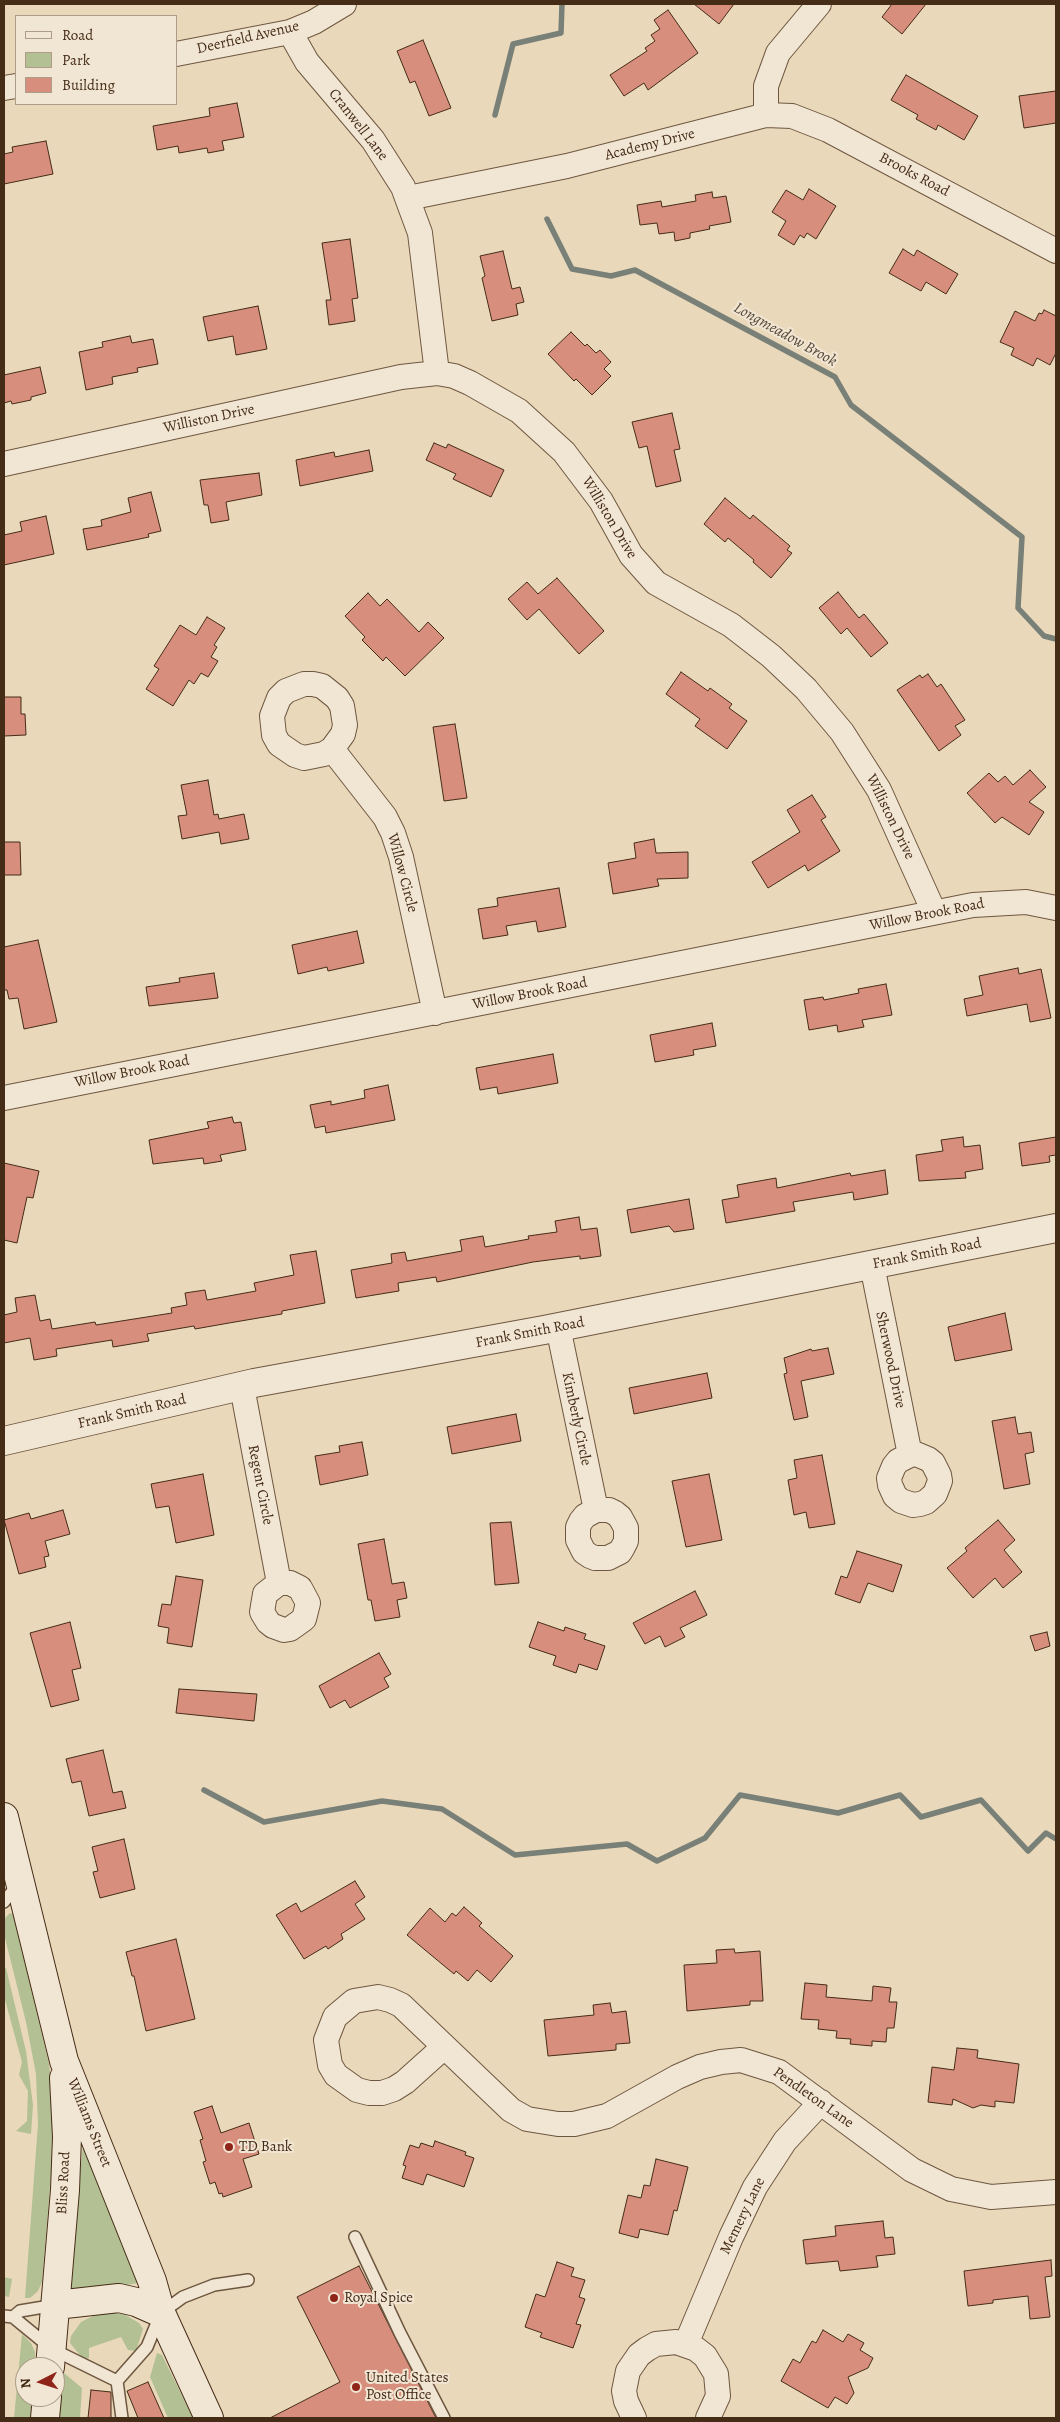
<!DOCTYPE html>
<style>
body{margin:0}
#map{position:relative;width:1060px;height:2422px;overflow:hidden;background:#ead8bb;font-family:Alegreya,serif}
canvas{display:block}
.frame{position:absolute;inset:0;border:5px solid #452c17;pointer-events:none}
.legend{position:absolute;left:15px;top:15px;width:162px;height:90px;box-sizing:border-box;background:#f1e6d3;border:1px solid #ac9c88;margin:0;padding:6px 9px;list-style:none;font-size:15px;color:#452c17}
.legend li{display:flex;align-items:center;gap:10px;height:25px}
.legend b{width:25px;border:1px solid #ac9c88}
.north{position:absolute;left:15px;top:2357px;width:50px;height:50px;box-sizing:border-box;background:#f1e6d3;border:1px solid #ac9c88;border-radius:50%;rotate:265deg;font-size:14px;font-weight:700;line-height:20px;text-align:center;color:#452c17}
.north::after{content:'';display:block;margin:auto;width:18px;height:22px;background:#8f2418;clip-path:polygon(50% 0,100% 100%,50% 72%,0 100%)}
</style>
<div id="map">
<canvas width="1060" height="2422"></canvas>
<div class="frame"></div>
<ul class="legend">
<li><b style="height:6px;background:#f1e6d3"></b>Road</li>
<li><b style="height:14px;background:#b2c093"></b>Park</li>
<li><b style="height:14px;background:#d78e7d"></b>Building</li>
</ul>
<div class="north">N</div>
</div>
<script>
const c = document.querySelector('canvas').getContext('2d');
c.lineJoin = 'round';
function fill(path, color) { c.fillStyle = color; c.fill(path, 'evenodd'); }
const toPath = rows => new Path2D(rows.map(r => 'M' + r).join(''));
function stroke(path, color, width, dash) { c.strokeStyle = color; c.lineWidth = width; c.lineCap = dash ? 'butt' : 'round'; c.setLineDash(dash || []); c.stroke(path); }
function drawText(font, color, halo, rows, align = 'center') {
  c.font = font + ' Alegreya,serif'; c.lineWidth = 4; c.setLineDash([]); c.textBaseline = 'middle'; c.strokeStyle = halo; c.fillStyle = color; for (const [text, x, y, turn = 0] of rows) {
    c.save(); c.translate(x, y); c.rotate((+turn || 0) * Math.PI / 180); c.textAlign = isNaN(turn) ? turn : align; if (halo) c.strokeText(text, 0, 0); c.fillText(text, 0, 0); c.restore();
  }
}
const green = toPath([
 [10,1913,13,1914,49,2064,53,2098,51,2175,42,2282,38,2291,30,2298,25,2298,38,2124,36,2074,26,2022,4,1934,4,1919],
 [4,1968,6,1968,26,2051,33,2105,31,2134,16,2131,27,2121,28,2091,19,2075,22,2062,4,1996],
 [83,2144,139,2283,70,2294,68,2292],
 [4,2277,12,2279,9,2297,4,2296],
 [108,2312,124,2314,139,2323,143,2329,136,2351,128,2350,121,2337,89,2348,89,2358,84,2360,70,2343,71,2336,81,2322,97,2314],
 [22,2334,31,2343,35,2352,35,2367,25,2367,25,2397,32,2397,30,2418,14,2418],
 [157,2353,162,2355,193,2418,168,2418,150,2377],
 [64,2373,82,2388,80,2418,56,2418,60,2377]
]);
const stream = toPath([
 [495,115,513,44,561,33,562,4],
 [547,219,572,269,611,276,635,270,835,377,851,405,1022,537,1018,608,1044,636,1056,639],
 [204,1790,264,1822,382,1801,442,1809,515,1855,627,1844,657,1861,705,1838,740,1795,838,1813,900,1795,921,1817,981,1800,1028,1851,1046,1833,1056,1839]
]);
const building = toPath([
 [694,4,734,4,719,24,694,4],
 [892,4,926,4,902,34,882,17,892,4],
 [668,10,698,53,648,90,644,83,624,96,610,75,647,51,645,48,655,41,651,35,660,29,654,20,668,10],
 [423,40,451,108,429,116,415,81,410,83,397,51,423,40],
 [906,75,978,116,964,140,938,125,936,130,916,119,918,115,891,100,906,75],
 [1056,91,1056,123,1024,128,1019,96,1056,91],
 [237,103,244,137,222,141,224,150,208,153,207,148,179,153,178,146,157,150,153,126,210,116,209,108,237,103],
 [46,141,53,174,4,184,4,154,13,152,12,147,46,141],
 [809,189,836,206,816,239,807,233,804,238,800,235,794,245,778,235,786,221,772,212,786,190,803,200,809,189],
 [712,192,713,198,726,196,731,222,709,226,710,229,690,233,690,238,675,241,674,232,659,234,657,223,640,225,637,205,661,201,662,207,696,201,695,195,712,192],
 [350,239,358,298,352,299,355,321,329,325,326,300,331,300,322,243,350,239],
 [903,249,914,256,917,250,958,274,946,294,926,282,921,291,889,273,903,249],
 [503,251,512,289,520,287,524,302,516,304,518,315,492,321,482,278,485,276,480,256,503,251],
 [258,306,267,349,236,355,233,336,208,341,203,317,258,306],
 [1044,310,1056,316,1056,353,1050,365,1037,358,1033,366,1011,355,1014,348,1000,342,1015,311,1035,321,1039,313,1042,314,1044,310],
 [571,332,585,346,587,344,596,353,600,350,611,362,604,369,611,376,592,395,576,379,574,381,548,354,571,332],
 [130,336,132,343,153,339,158,364,137,368,138,372,112,377,113,384,86,390,79,352,103,347,102,342,130,336],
 [40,367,46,393,31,397,31,400,12,404,11,401,4,403,4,375,40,367],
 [672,413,680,449,674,450,681,481,656,487,647,446,639,448,632,422,672,413],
 [434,443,446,448,448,444,504,470,491,497,453,479,456,474,426,460,434,443],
 [369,450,373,471,300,486,296,460,334,452,335,457,369,450],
 [259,473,262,495,226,502,229,520,211,523,208,505,204,505,200,480,259,473],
 [151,492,161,531,148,534,149,537,87,550,83,529,102,526,101,520,131,512,128,498,151,492],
 [725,498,750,519,753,515,790,546,787,550,792,553,771,578,753,562,754,560,728,538,725,542,704,524,725,498],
 [46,516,54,554,4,565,4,535,22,531,20,522,46,516],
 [557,578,604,631,579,654,539,609,527,620,508,599,527,582,538,594,557,578],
 [838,592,859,618,864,614,888,643,871,657,847,628,841,634,819,608,838,592],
 [368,593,380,606,387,599,419,632,428,622,444,638,405,676,386,657,383,661,362,640,365,637,345,616,368,593],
 [207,617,225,628,214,645,217,647,211,657,218,661,208,677,201,673,194,684,189,680,173,706,146,689,159,669,154,666,180,625,196,635,207,617],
 [681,672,708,691,710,688,732,704,729,708,747,721,727,749,695,726,700,719,666,694,681,672],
 [928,674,937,687,941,684,965,720,955,726,961,735,939,751,897,690,920,675,922,678,928,674],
 [4,697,21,697,21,714,25,714,26,735,4,736,4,697],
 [455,724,467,798,444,801,433,727,455,724],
 [1030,770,1046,787,1029,802,1044,812,1029,835,1002,817,995,823,967,793,989,773,998,782,1005,776,1013,785,1030,770],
 [208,780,214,815,218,814,219,819,244,814,249,839,221,844,219,832,182,839,178,816,187,815,181,785,208,780],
 [812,795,826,817,821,820,840,851,808,871,805,865,768,888,752,862,800,832,787,810,812,795],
 [654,839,656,853,688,852,688,878,657,879,659,886,613,894,608,863,636,858,634,843,654,839],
 [4,842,20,842,21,875,4,875,4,842],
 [559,888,566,927,538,932,536,921,506,926,508,935,483,939,478,909,498,906,497,898,559,888],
 [357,931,364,963,328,971,327,967,298,974,292,945,357,931],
 [38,940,57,1022,24,1029,18,998,9,999,7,990,4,990,4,947,38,940],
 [1018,968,1019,974,1041,969,1051,1018,1030,1022,1027,1004,967,1016,964,999,983,995,979,976,1018,968],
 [214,973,218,998,149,1006,146,987,180,982,179,978,214,973],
 [886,984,892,1015,862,1020,864,1027,838,1032,837,1025,809,1030,804,1000,823,997,824,1000,859,993,858,989,886,984],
 [712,1023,716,1046,693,1050,694,1055,655,1062,650,1035,712,1023],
 [553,1054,558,1083,498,1094,497,1087,480,1090,476,1068,553,1054],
 [388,1085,395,1120,326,1133,325,1126,315,1128,310,1105,331,1101,331,1105,365,1098,364,1090,388,1085],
 [232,1117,234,1123,241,1122,246,1150,220,1155,222,1161,204,1164,203,1158,153,1164,149,1140,209,1128,207,1122,232,1117],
 [963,1137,964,1147,980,1145,983,1169,965,1172,966,1178,919,1181,916,1155,943,1151,941,1140,963,1137],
 [1056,1137,1056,1155,1049,1156,1050,1162,1022,1166,1019,1143,1056,1137],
 [4,1163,39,1171,33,1198,27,1197,17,1243,4,1240,4,1163],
 [885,1170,888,1194,854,1200,853,1192,793,1202,795,1211,726,1223,722,1200,739,1197,737,1185,776,1178,777,1188,850,1173,851,1176,885,1170],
 [689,1199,694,1229,674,1232,669,1226,631,1233,627,1210,689,1199],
 [579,1217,581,1230,597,1228,601,1256,580,1259,580,1256,533,1262,437,1282,436,1277,398,1283,399,1291,356,1298,351,1270,392,1263,391,1254,405,1252,407,1261,462,1251,460,1240,483,1236,485,1247,529,1239,528,1236,557,1232,555,1221,579,1217],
 [316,1251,325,1303,282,1311,282,1314,229,1323,195,1329,194,1326,147,1334,149,1341,113,1347,112,1340,56,1349,57,1356,34,1360,30,1338,4,1343,4,1315,17,1312,15,1298,35,1295,40,1321,50,1319,52,1329,95,1322,96,1325,172,1313,171,1308,187,1305,185,1293,205,1290,207,1300,256,1291,254,1283,294,1275,290,1255,316,1251],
 [1005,1313,1012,1350,955,1361,948,1327,1005,1313],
 [828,1348,834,1374,801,1381,808,1417,794,1420,784,1374,787,1373,784,1358,811,1349,812,1351,828,1348],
 [707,1373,712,1398,634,1414,629,1388,707,1373],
 [516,1414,521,1441,452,1454,447,1427,516,1414],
 [1015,1417,1018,1434,1031,1432,1034,1452,1025,1454,1030,1484,1004,1489,992,1421,1015,1417],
 [362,1442,368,1475,320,1485,315,1456,340,1452,339,1446,362,1442],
 [822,1455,835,1524,809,1528,806,1512,794,1515,788,1480,797,1478,794,1460,822,1455],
 [203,1474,214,1535,176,1543,169,1506,156,1508,151,1484,203,1474],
 [709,1474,722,1540,686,1547,672,1481,709,1474],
 [63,1510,70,1534,45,1541,49,1556,44,1557,46,1567,19,1574,4,1520,29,1513,31,1519,63,1510],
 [998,1520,1015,1540,1004,1550,1022,1572,1003,1588,995,1578,973,1598,947,1568,967,1551,965,1548,998,1520],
 [511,1522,519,1583,495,1585,490,1523,511,1522],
 [384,1539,392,1584,404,1582,407,1598,397,1600,400,1617,375,1621,371,1600,368,1600,358,1544,384,1539],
 [857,1551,902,1565,893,1592,868,1583,860,1603,835,1594,841,1576,847,1578,857,1551],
 [176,1576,203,1580,192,1647,167,1643,169,1628,158,1626,162,1604,171,1605,176,1576],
 [695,1591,707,1615,680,1628,685,1637,665,1647,660,1636,645,1644,633,1623,695,1591],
 [70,1622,81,1668,72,1670,79,1700,51,1707,30,1633,70,1622],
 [538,1622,564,1631,565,1627,586,1634,584,1639,605,1646,597,1670,579,1664,576,1673,553,1665,556,1656,529,1647,538,1622],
 [1047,1632,1050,1646,1035,1651,1030,1636,1047,1632],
 [379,1653,391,1674,384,1678,389,1687,350,1708,345,1700,330,1708,319,1686,379,1653],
 [179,1689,257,1694,254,1721,176,1713,179,1689],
 [103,1750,113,1793,122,1791,126,1808,89,1816,81,1781,72,1783,66,1759,103,1750],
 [124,1839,135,1889,100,1898,93,1872,98,1871,92,1847,124,1839],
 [355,1881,365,1897,355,1904,365,1919,341,1934,343,1939,328,1949,326,1946,304,1959,276,1915,296,1903,301,1912,355,1881],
 [464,1907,482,1923,479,1926,513,1956,491,1982,477,1970,468,1981,456,1971,454,1974,407,1935,430,1908,445,1922,452,1913,456,1916,464,1907],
 [176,1939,195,2019,146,2031,134,1976,132,1976,126,1952,176,1939],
 [734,1949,735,1953,760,1951,763,2001,750,2001,750,2005,687,2011,684,1965,717,1963,716,1950,734,1949],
 [805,1983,827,1985,826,1997,872,2001,873,1986,891,1988,889,2002,897,2002,894,2028,887,2028,886,2042,872,2041,872,2046,850,2044,851,2039,836,2038,837,2031,818,2029,819,2020,801,2019,805,1983],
 [610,2003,612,2013,626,2011,630,2043,616,2044,616,2050,548,2056,544,2020,594,2015,593,2005,610,2003],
 [957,2048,978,2050,977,2058,1019,2064,1014,2103,995,2101,995,2107,981,2105,973,2108,953,2099,952,2105,928,2102,932,2067,954,2070,957,2048],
 [212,2106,221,2133,249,2123,259,2154,243,2159,252,2187,223,2197,222,2193,219,2194,215,2182,210,2184,203,2162,206,2161,200,2140,203,2139,194,2112,212,2106],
 [435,2141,466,2152,465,2155,474,2158,464,2187,427,2174,423,2185,402,2178,406,2166,403,2165,410,2145,419,2148,421,2143,433,2147,435,2141],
 [656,2159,688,2167,677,2211,674,2210,668,2235,640,2229,638,2238,619,2233,628,2195,641,2198,644,2185,650,2186,656,2159],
 [883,2221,885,2238,893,2237,895,2254,876,2256,878,2267,840,2271,838,2261,806,2264,803,2240,836,2236,835,2226,883,2221],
 [1051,2260,1052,2276,1045,2277,1050,2317,1030,2319,1028,2296,993,2300,993,2303,968,2306,964,2271,1051,2260],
 [557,2262,574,2268,571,2276,585,2280,579,2297,585,2299,576,2324,581,2325,573,2348,540,2337,542,2333,525,2327,536,2294,545,2297,557,2262],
 [359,2266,436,2418,270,2418,340,2382,297,2297,359,2266],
 [823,2330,843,2342,848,2334,864,2343,860,2350,873,2358,868,2368,848,2377,854,2393,847,2404,835,2397,828,2408,781,2381,793,2359,800,2363,812,2341,816,2343,823,2330],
 [148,2382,164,2418,138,2418,127,2391,148,2382],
 [91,2390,111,2392,111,2418,88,2418,91,2390]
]);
const service = toPath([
 [4,1902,17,1885],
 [355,2237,400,2333,444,2418],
 [4,2316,13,2317,52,2349,117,2381,122,2418],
 [13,2317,20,2311,56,2305],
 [117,2381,147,2347,161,2313,183,2297,214,2285,248,2280]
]);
const minor = toPath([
 [290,32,307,62,373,140,403,187,420,233,437,373],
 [176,54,290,32,314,22,344,4],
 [4,88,16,86],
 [766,115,792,116,828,130,1056,251],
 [408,198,567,166,766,115,766,86,778,53,819,4],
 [4,464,401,377,437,373,454,376,470,383,519,411,564,452,601,501,631,555,656,583,731,625,771,656,806,689,842,732,879,790,934,912],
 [332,749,343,734,345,725,342,706,337,698,322,686,313,684,304,684,286,691,279,698,272,716,274,735,279,744,295,755,304,758,324,754,332,749,385,817,393,833,401,857,435,1013],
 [4,1098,973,905,1026,902,1056,908],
 [872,1265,910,1455,898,1461,894,1466,889,1478,890,1485,895,1496,901,1501,913,1505,920,1504,926,1502,935,1494,940,1481,939,1475,933,1463,928,1459,916,1454,910,1455],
 [558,1327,596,1510,585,1516,581,1521,578,1527,578,1540,584,1552,590,1556,595,1558,608,1558,620,1552,623,1547,626,1541,626,1528,620,1517,615,1513,609,1510,596,1510],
 [242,1387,279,1583,265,1594,262,1612,268,1622,273,1626,284,1630,290,1629,304,1619,308,1603,300,1588,290,1583,279,1583],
 [444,2047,405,2082,394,2089,382,2093,369,2093,357,2090,336,2075,330,2065,326,2040,335,2017,354,2001,378,1997,390,2000,401,2005,511,2110,527,2119,558,2124,574,2124,607,2116,677,2077,700,2067,721,2062,741,2060,779,2072,912,2170,951,2189,991,2197,1056,2192],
 [686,2344,731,2237,755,2187,785,2141,821,2102],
 [634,2418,626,2401,624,2391,628,2371,639,2355,647,2349,656,2344,676,2342,696,2349,705,2356,716,2374,718,2396,708,2418]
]);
const tertiary = toPath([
 [4,1441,254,1383,544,1330,1056,1228]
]);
const secondary = toPath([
 [4,1817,64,2061,152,2281,161,2313,209,2418],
 [56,2305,119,2298,136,2302,161,2313],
 [50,2367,65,2190,67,2137,64,2078],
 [45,2418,47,2397]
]);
const markers = [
 [229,2147,5,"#8f2418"],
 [334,2298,5,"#8f2418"],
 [356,2387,5,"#8f2418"]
];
const streetNames = [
 ["Deerfield Avenue",248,38,-13],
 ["Cranwell Lane",358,125,52],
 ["Academy Drive",650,145,-14],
 ["Brooks Road",914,175,28],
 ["Williston Drive",209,419,-12],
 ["Williston Drive",609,518,59],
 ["Williston Drive",890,817,64],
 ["Willow Circle",402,873,75],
 ["Willow Brook Road",927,915,-11],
 ["Willow Brook Road",530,994,-11],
 ["Willow Brook Road",132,1072,-11],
 ["Frank Smith Road",927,1254,-11],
 ["Frank Smith Road",530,1333,-11],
 ["Sherwood Drive",890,1360,78],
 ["Frank Smith Road",132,1412,-13],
 ["Kimberly Circle",576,1419,78],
 ["Regent Circle",260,1485,79],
 ["Pendleton Lane",813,2098,35],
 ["Williams Street",89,2123,68],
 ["Bliss Road",64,2183,-87],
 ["Memery Lane",743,2216,-64]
];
const poiNames = [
 ["TD Bank",239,2147],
 ["Royal Spice",344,2298],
 ["United States",366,2378],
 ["Post Office",366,2395]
];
const waterNames = [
 ["Longmeadow Brook",785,335,29]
];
fill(green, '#b2c093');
stroke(stream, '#788078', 5.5);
fill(building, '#d78e7d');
stroke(building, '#452c17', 1);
stroke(service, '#6e5740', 14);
stroke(minor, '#6e5740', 26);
stroke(tertiary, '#6e5740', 30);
stroke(secondary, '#452c17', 30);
stroke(service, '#f1e6d3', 11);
stroke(minor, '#f1e6d3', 24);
stroke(tertiary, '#f1e6d3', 28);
stroke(secondary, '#f1e6d3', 28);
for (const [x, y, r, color] of markers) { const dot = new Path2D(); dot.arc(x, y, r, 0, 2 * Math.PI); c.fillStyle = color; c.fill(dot); stroke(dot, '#f1e6d3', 2); }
drawText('15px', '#452c17', '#f1e6d3', streetNames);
drawText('15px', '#452c17', '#f1e6d3', poiNames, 'left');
drawText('italic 16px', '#564837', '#f1e6d3', waterNames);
</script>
